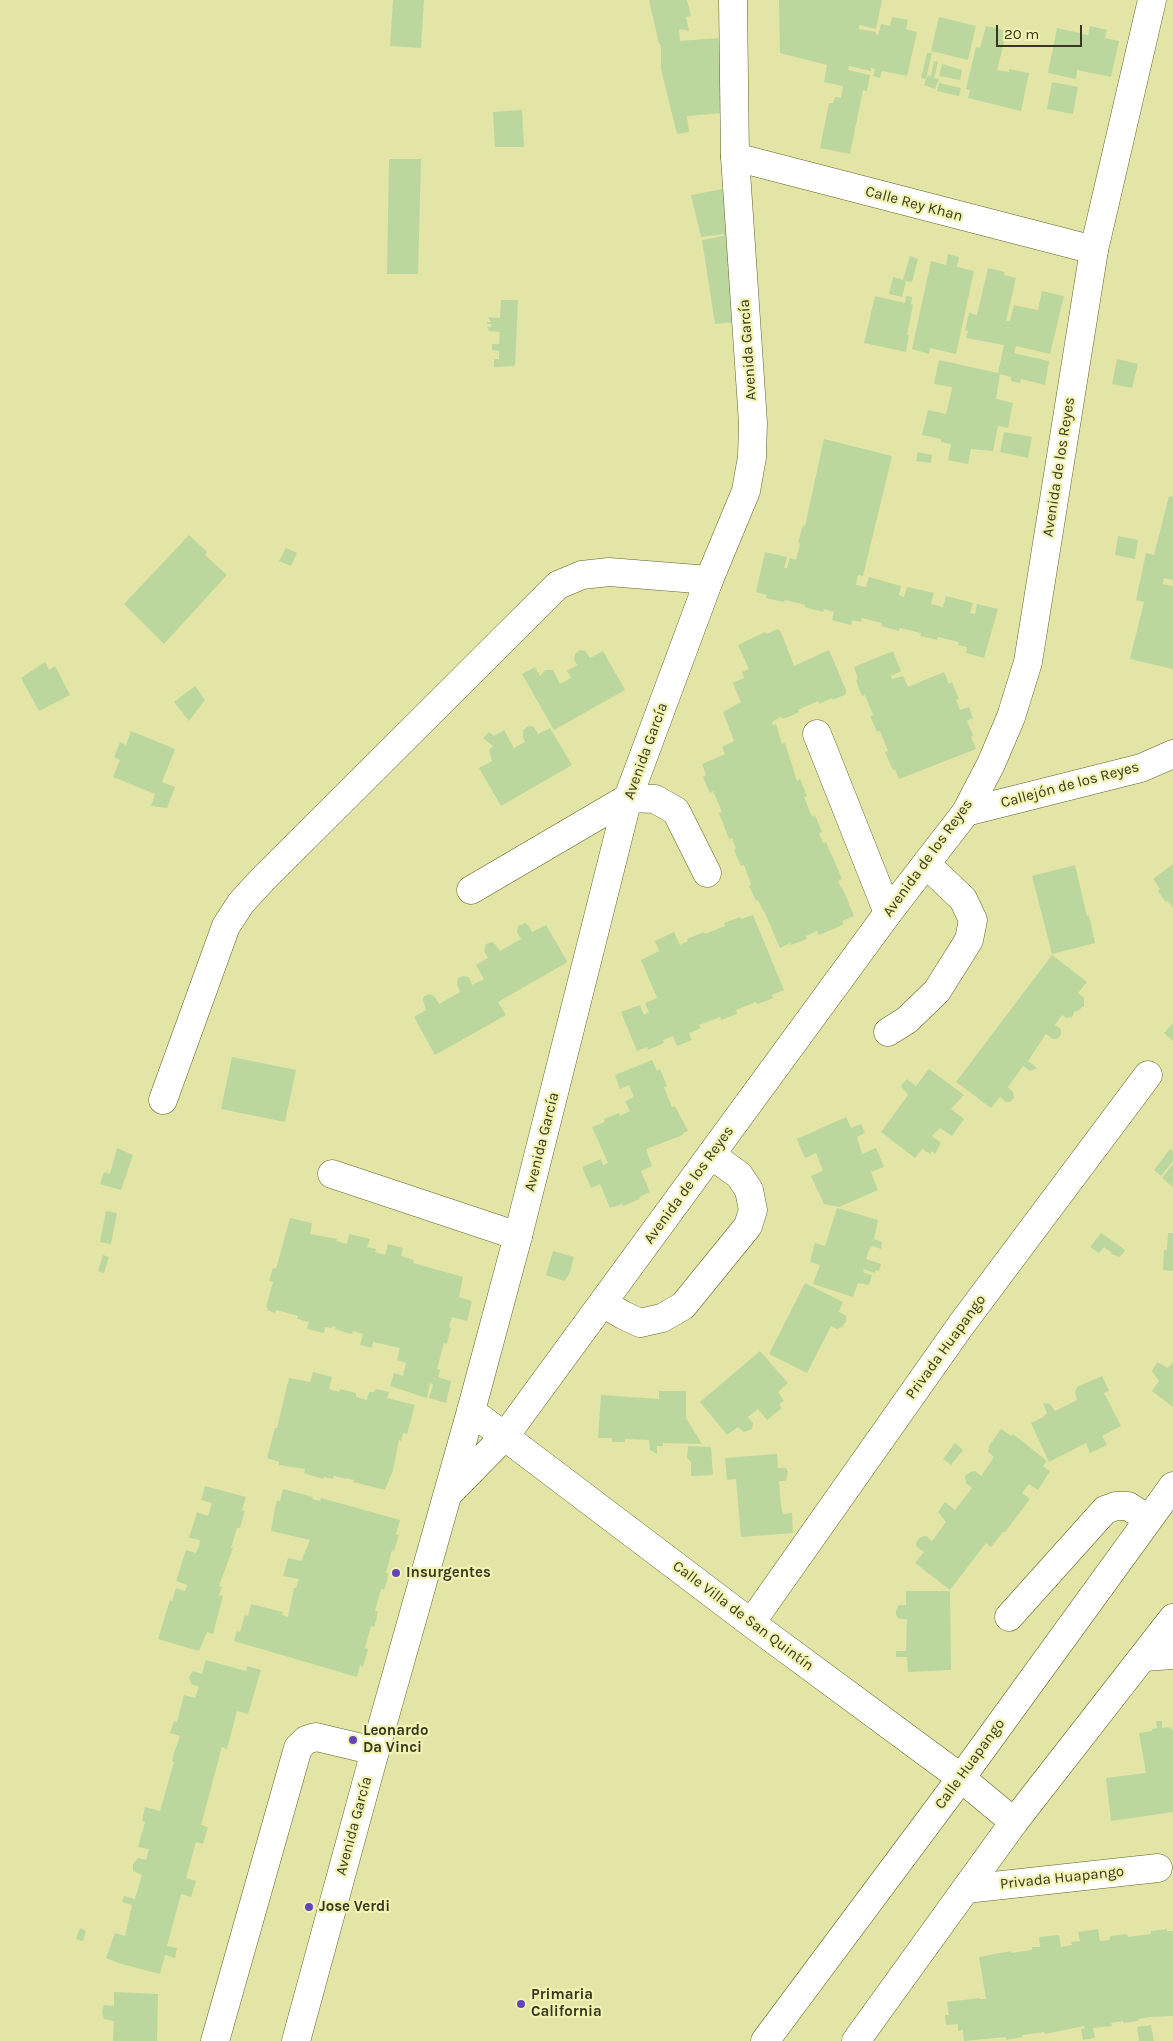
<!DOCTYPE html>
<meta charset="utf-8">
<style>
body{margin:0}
#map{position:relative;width:1173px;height:2041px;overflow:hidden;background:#e3e5a6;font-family:Karla,sans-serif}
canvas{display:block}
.scale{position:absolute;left:996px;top:25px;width:86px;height:22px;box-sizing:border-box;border:2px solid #37371e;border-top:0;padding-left:6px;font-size:15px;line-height:18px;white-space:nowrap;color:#37371e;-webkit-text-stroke:4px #f1f3b3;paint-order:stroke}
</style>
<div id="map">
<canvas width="1173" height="2041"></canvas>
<div class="scale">20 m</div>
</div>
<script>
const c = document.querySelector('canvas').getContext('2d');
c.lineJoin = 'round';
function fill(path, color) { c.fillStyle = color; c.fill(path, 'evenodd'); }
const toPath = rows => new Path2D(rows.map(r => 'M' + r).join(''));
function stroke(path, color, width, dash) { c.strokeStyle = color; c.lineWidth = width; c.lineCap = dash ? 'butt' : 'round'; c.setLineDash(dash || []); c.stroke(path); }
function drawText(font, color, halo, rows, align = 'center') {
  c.font = font + ' Karla,sans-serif'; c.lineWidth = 4.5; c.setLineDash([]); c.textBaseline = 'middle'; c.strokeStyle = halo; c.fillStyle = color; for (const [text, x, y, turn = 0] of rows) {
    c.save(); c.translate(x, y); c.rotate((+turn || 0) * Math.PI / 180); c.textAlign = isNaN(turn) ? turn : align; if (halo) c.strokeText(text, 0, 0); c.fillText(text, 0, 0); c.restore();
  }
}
const building = toPath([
 [393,0,424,0,421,48,390,46],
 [649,0,687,0,691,16,686,17,689,31,679,29,680,41,719,38,723,113,687,116,689,132,677,134,661,69,661,45,659,44],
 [779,0,882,0,876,29,859,25,859,29,876,32,876,34,878,35,881,24,890,26,892,17,908,20,906,29,917,32,907,76,882,71,880,78,873,76,875,69,871,68,871,71,849,66,848,70,870,75,867,91,863,90,850,154,820,148,829,103,833,103,835,97,841,98,843,86,824,82,827,65,780,53],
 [939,17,976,26,968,60,931,51],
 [986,26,1007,31,997,70,1009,72,1009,69,1029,73,1021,111,968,98,970,90,966,89,976,47,980,48],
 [1090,26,1107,30,1105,38,1119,41,1111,77,1077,70,1076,79,1048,73,1057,28,1088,35],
 [927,53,932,53,926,79,921,78],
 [934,61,938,62,934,78,939,79,935,89,924,85,928,75,931,76],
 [942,64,962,70,960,80,939,76],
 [1052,82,1078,87,1073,114,1047,109],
 [939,83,961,88,959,96,937,91],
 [522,110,524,147,495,147,493,112],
 [389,159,421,159,418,274,387,274],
 [728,188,735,322,715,324,702,240,724,236,724,234,701,237,691,195],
 [948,254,959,257,957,267,974,271,956,354,930,348,929,354,912,349,931,261,946,265],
 [910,256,918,259,912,282,906,281,902,297,889,294,893,277,903,280],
 [988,268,1005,272,1004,275,1016,278,1006,321,1010,321,1014,305,1038,310,1042,291,1064,296,1050,354,1016,346,1014,353,1049,361,1045,385,1021,379,1020,383,1011,381,1011,377,1000,374,996,399,1013,403,1008,428,998,426,993,451,971,449,968,464,948,460,951,444,941,442,941,439,922,435,928,410,946,414,952,389,952,387,934,384,939,360,998,373,1004,345,966,338,968,331,965,330,969,313,977,315],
 [875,296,905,303,906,296,912,297,911,304,913,305,907,335,909,335,906,352,864,343],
 [501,300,518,300,515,366,494,367,494,359,499,359,499,351,492,350,492,344,499,344,500,332,489,331,487,327,491,327,491,324,487,324,487,322,491,322,488,317,500,318],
 [1117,359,1138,364,1132,388,1112,384],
 [1004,432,1032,437,1028,458,1000,452],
 [824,439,892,456,863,576,858,575,856,585,866,587,869,577,901,586,899,595,904,597,907,587,934,593,931,604,943,607,946,596,973,603,970,613,975,614,977,604,998,609,984,658,966,653,967,647,958,645,959,642,938,637,937,640,929,638,920,636,921,633,900,628,899,631,881,626,882,623,862,618,861,622,852,620,851,625,832,620,834,612,824,609,823,612,808,608,805,607,805,605,785,600,784,602,766,598,767,595,756,592,765,552,787,557,784,568,787,568,790,558,796,560,800,544,798,543,803,525,805,526],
 [918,452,932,455,931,463,916,461],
 [1169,496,1173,497,1173,580,1164,578,1163,584,1173,586,1173,669,1130,659,1144,602,1136,600,1146,553,1154,555],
 [189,535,207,552,205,555,227,575,164,644,124,604],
 [1118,536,1138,540,1135,559,1115,555],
 [286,548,297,553,291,566,279,561],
 [778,629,781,632,794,666,829,650,846,690,846,694,833,700,832,698,819,704,818,701,798,710,799,712,791,716,782,719,781,717,772,722,773,725,776,724,782,744,785,743,797,781,800,779,807,796,804,797,812,817,815,815,822,832,819,833,823,843,826,842,837,867,842,879,838,881,841,888,842,887,854,916,842,921,844,924,836,928,819,935,817,931,806,936,807,939,791,945,790,943,780,948,764,911,763,911,758,900,756,901,749,886,751,884,744,865,741,866,734,850,736,848,732,838,729,839,719,813,722,812,713,791,710,793,703,777,706,775,702,764,725,754,722,747,734,741,723,712,741,702,733,683,744,678,742,672,749,669,738,645,765,632,766,634],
 [580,650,585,651,590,658,603,651,625,690,554,730,522,674,535,667,540,676,545,670,553,670,560,684,571,678,567,671,577,665,574,659,575,654],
 [893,651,901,671,891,676,892,679,903,676,908,687,944,672,949,684,952,682,959,699,956,700,960,710,969,707,973,718,967,721,973,735,971,737,976,749,899,779,895,769,893,770,885,752,888,751,880,731,877,732,870,716,873,715,865,695,862,696,859,689,856,680,858,679,854,667],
 [45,662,49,670,55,666,70,695,39,711,21,678],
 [195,686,205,700,189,721,174,702],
 [529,726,534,727,538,734,550,728,572,765,501,806,479,768,492,761,489,750,493,746,483,738,489,732,494,736,504,730,514,748,525,742,523,737,523,730],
 [131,731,175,749,162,782,175,787,167,808,151,806,155,794,113,777,120,760,114,757,120,742,126,745],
 [1173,864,1173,908,1168,901,1166,902,1162,897,1158,891,1160,889,1153,879],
 [1075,865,1087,916,1089,915,1095,943,1052,954,1032,876],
 [753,915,784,990,772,995,773,998,766,1001,757,1004,756,1002,736,1010,737,1014,721,1020,720,1017,699,1025,701,1028,689,1033,692,1040,677,1046,673,1036,663,1040,664,1043,648,1050,647,1047,637,1051,621,1012,640,1005,644,1015,649,1012,645,1003,657,998,641,960,659,951,655,941,674,932,680,945,688,941,687,939,704,932,705,934,725,926,724,923,740,917,741,919],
 [525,923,529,926,532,932,546,925,567,961,566,963,498,1002,506,1015,435,1055,414,1017,426,1010,423,1000,424,996,430,994,435,997,439,1004,460,992,457,984,458,978,463,976,469,977,472,985,484,979,476,965,488,958,484,951,486,944,492,942,496,945,500,951,521,939,517,932,518,926],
 [1052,955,1087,982,1078,993,1084,998,1084,1006,1076,1012,1075,1010,1072,1017,1066,1018,1062,1015,1055,1025,1061,1029,1061,1035,1057,1039,1053,1039,1046,1034,1028,1061,1037,1068,1030,1071,1023,1066,1008,1087,1013,1092,1014,1098,1010,1102,1006,1102,1000,1097,991,1108,956,1082],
 [1173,1023,1173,1041,1164,1033],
 [232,1057,296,1070,285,1122,221,1109],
 [652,1060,657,1071,660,1069,664,1079,667,1086,664,1087,672,1107,675,1106,688,1131,683,1133,683,1135,646,1149,652,1166,641,1171,650,1192,639,1197,640,1199,623,1206,622,1204,610,1208,600,1184,591,1188,582,1167,601,1159,603,1165,608,1163,592,1127,605,1122,604,1119,619,1113,620,1116,630,1111,625,1101,634,1097,629,1085,620,1089,615,1075],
 [929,1069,964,1095,951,1109,964,1119,952,1136,940,1128,932,1136,941,1143,935,1154,932,1151,930,1154,922,1149,915,1158,881,1132,908,1095,901,1086,907,1079,916,1086],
 [846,1117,851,1128,861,1124,865,1133,857,1137,862,1154,876,1148,884,1167,871,1172,878,1190,839,1207,824,1204,811,1176,823,1171,816,1153,805,1158,797,1139],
 [117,1148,133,1155,121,1190,100,1184,104,1172,110,1174],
 [1170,1149,1173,1151,1173,1161,1161,1176,1154,1170],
 [1173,1164,1173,1187,1162,1178],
 [837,1208,878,1220,874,1239,882,1242,881,1249,872,1246,871,1248,870,1247,866,1259,881,1264,879,1271,876,1270,875,1273,863,1269,864,1273,872,1275,869,1285,858,1283,853,1297,813,1284,820,1265,810,1262,815,1243,825,1246],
 [106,1211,117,1213,111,1244,100,1242],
 [290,1218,312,1223,310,1234,337,1239,336,1241,347,1244,349,1234,370,1239,367,1247,376,1249,375,1252,385,1255,388,1244,403,1248,401,1256,414,1260,413,1263,463,1277,459,1297,472,1301,467,1321,452,1317,449,1327,451,1328,449,1335,447,1344,444,1343,437,1369,440,1370,438,1377,451,1381,446,1403,429,1398,433,1385,430,1383,427,1398,390,1386,394,1373,403,1376,406,1363,397,1360,400,1348,373,1342,372,1348,360,1345,363,1334,353,1331,352,1334,344,1332,335,1329,336,1327,333,1326,332,1328,325,1327,324,1333,307,1329,309,1322,297,1319,298,1316,276,1310,275,1313,267,1310,268,1308,266,1307,273,1282,269,1281,273,1268,276,1269],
 [1101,1233,1125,1250,1120,1257,1111,1254,1112,1253,1104,1247,1099,1253,1090,1247],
 [1168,1233,1173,1233,1173,1271,1163,1270,1164,1250,1167,1250],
 [553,1251,574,1257,569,1275,564,1281,546,1275],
 [103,1255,109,1257,104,1273,98,1271],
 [805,1283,843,1302,839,1312,846,1316,846,1322,842,1327,837,1329,831,1326,807,1373,769,1354],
 [760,1351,788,1383,778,1392,784,1401,779,1404,782,1408,767,1420,758,1409,748,1417,753,1423,752,1429,744,1432,738,1427,727,1435,700,1402],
 [1157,1362,1168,1368,1173,1362,1173,1407,1152,1391,1159,1381,1152,1371],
 [313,1372,332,1377,329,1389,339,1392,340,1389,356,1393,356,1397,367,1400,369,1392,374,1392,376,1389,389,1392,387,1398,415,1405,407,1434,403,1433,401,1441,399,1440,393,1470,385,1490,353,1482,354,1480,347,1478,347,1479,334,1476,333,1479,324,1477,323,1479,304,1473,305,1469,279,1465,279,1462,267,1458,275,1428,277,1428,289,1378,310,1382],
 [1102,1376,1109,1391,1104,1393,1121,1426,1102,1436,1107,1445,1090,1453,1086,1443,1049,1462,1031,1423,1043,1417,1047,1413,1043,1403,1050,1404,1055,1411,1077,1400,1075,1392,1077,1387],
 [659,1391,686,1391,686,1418,702,1444,663,1443,663,1446,657,1446,657,1454,650,1450,649,1440,625,1439,625,1442,612,1442,612,1438,598,1438,601,1395,659,1399],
 [1001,1429,1011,1436,1013,1434,1047,1461,1043,1466,1050,1471,1038,1490,1029,1484,1022,1493,1030,1499,1005,1532,1003,1532,991,1547,986,1543,950,1590,915,1563,924,1552,916,1546,917,1541,921,1537,926,1536,932,1541,946,1522,938,1512,945,1502,955,1510,972,1488,966,1483,965,1476,970,1472,975,1471,981,1476,994,1457,988,1452,989,1446],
 [955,1443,963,1450,951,1465,943,1459],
 [688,1446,711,1447,713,1475,691,1476,691,1462,687,1458],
 [777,1454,778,1468,786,1468,788,1472,786,1481,779,1481,781,1506,783,1514,792,1513,793,1533,741,1537,736,1479,727,1480,725,1458],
 [205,1486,246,1497,242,1510,245,1511,243,1517,240,1528,237,1528,231,1548,233,1548,219,1586,222,1587,219,1595,223,1596,213,1634,207,1632,199,1651,158,1639,170,1600,172,1601,176,1588,185,1591,187,1585,176,1581,186,1550,196,1553,199,1546,200,1540,189,1538,197,1512,208,1516,212,1503,201,1500],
 [283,1489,313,1497,312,1499,320,1501,321,1498,400,1520,396,1534,399,1535,394,1551,392,1550,386,1573,388,1573,387,1581,384,1590,381,1589,375,1611,378,1611,376,1621,374,1627,371,1626,365,1648,368,1649,363,1667,360,1665,357,1677,234,1641,237,1631,240,1632,245,1615,248,1616,251,1604,283,1612,282,1615,288,1617,294,1588,296,1588,299,1579,283,1576,288,1558,301,1561,310,1540,271,1531,275,1508,277,1501,280,1501],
 [906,1591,950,1591,951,1670,908,1672,907,1657,896,1657,896,1651,906,1651,907,1619,899,1619,896,1615,896,1610,899,1605,906,1605],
 [206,1660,246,1671,247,1666,261,1670,248,1714,237,1711,227,1749,222,1747,201,1825,208,1827,203,1844,196,1842,186,1878,196,1881,191,1897,181,1894,167,1946,177,1948,175,1958,165,1955,160,1974,118,1963,106,1958,115,1933,125,1936,132,1905,122,1902,124,1896,135,1899,142,1875,133,1871,133,1864,138,1858,146,1860,149,1849,138,1847,145,1822,142,1821,145,1807,160,1811,174,1762,172,1761,174,1753,180,1736,170,1733,174,1721,177,1722,184,1695,195,1698,199,1687,191,1684,189,1677,193,1671,202,1674],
 [1156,1721,1162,1721,1162,1728,1170,1727,1170,1729,1173,1728,1173,1812,1111,1821,1106,1778,1146,1773,1139,1733,1152,1731,1152,1729,1157,1728],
 [80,1928,86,1931,83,1941,76,1939],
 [1098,1929,1100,1941,1110,1940,1110,1936,1127,1934,1128,1937,1151,1934,1151,1931,1167,1929,1167,1931,1173,1931,1173,2016,1150,2017,1138,2019,1139,2021,1123,2023,1123,2021,1111,2023,1112,2026,1093,2028,1095,2038,1083,2040,1081,2029,1085,2029,1084,2026,1045,2034,1044,2032,1022,2035,1022,2037,1006,2040,1006,2037,964,2041,963,2030,958,2031,958,2024,946,2025,945,2015,949,2015,947,2002,980,1998,980,1999,986,1999,979,1957,1011,1951,1011,1953,1032,1950,1032,1947,1040,1947,1039,1937,1059,1935,1061,1947,1072,1945,1071,1942,1080,1941,1078,1932],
 [114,1992,158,1994,157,2041,113,2041,114,2021,104,2019,102,2012,104,2005,114,2006],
 [1151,2025,1154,2041,1139,2041,1137,2027]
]);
const minor = toPath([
 [735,157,1094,250],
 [817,734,888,913],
 [966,812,1141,768,1173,754],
 [471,890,628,798,655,799,676,811,707,873],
 [888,1032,907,1020,937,991,969,940,973,920,963,899,926,864],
 [163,1100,226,926,241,903,262,880,558,585,582,575,609,572,709,580],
 [332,1174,518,1236],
 [603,1303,623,1315,640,1323,662,1318,683,1306,748,1226,753,1210,749,1190,739,1175,711,1155],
 [471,1411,751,1623,961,1778,1014,1822],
 [1009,1617,1105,1510,1116,1506,1128,1506,1148,1519],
 [751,1623,961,1325,1148,1075],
 [1144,1657,1173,1655],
 [966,1889,1158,1868],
 [215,2041,298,1748,306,1740,316,1737,375,1751]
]);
const major = toPath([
 [448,1494,505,1436,888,913,966,812,991,764,1011,717,1028,662,1094,250,1152,0],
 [296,2041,375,1751,471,1411,518,1236,628,798,709,580,746,491,752,457,753,423,735,157,733,0],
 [765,2041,961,1778,1173,1486],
 [856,2041,1014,1822,1173,1618]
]);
const markers = [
 [396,1573,5,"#6244bd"],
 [353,1740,5,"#6244bd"],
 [309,1907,5,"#6244bd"],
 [521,2004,5,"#6244bd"]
];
const streetNames = [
 ["Calle Rey Khan",914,204,15],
 ["Avenida García",748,350,-94],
 ["Avenida de los Reyes",1059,467,-81],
 ["Avenida García",646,751,-70],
 ["Callejón de los Reyes",1070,785,-15],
 ["Avenida de los Reyes",928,858,-54],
 ["Avenida García",542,1142,-76],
 ["Avenida de los Reyes",689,1185,-54],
 ["Privada Huapango",946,1347,-54],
 ["Calle Villa de San Quintín",743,1616,37],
 ["Calle Huapango",970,1764,-54],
 ["Avenida García",354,1826,-75],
 ["Privada Huapango",1062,1878,-6]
];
const poiNames = [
 ["Insurgentes",406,1573],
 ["Leonardo",363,1731],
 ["Da Vinci",363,1748],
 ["Jose Verdi",319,1907],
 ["Primaria",531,1995],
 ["California",531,2012]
];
fill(building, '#bbd79e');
stroke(minor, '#616225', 29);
stroke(major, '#616225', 29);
stroke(minor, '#fff', 28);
stroke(major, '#fff', 28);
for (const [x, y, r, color] of markers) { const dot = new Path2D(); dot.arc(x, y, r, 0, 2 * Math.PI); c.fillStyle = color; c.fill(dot); stroke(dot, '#f1f3b3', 2); }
drawText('15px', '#37371e', '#f1f3b3', streetNames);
drawText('bold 15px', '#37371e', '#f1f3b3', poiNames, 'left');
</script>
